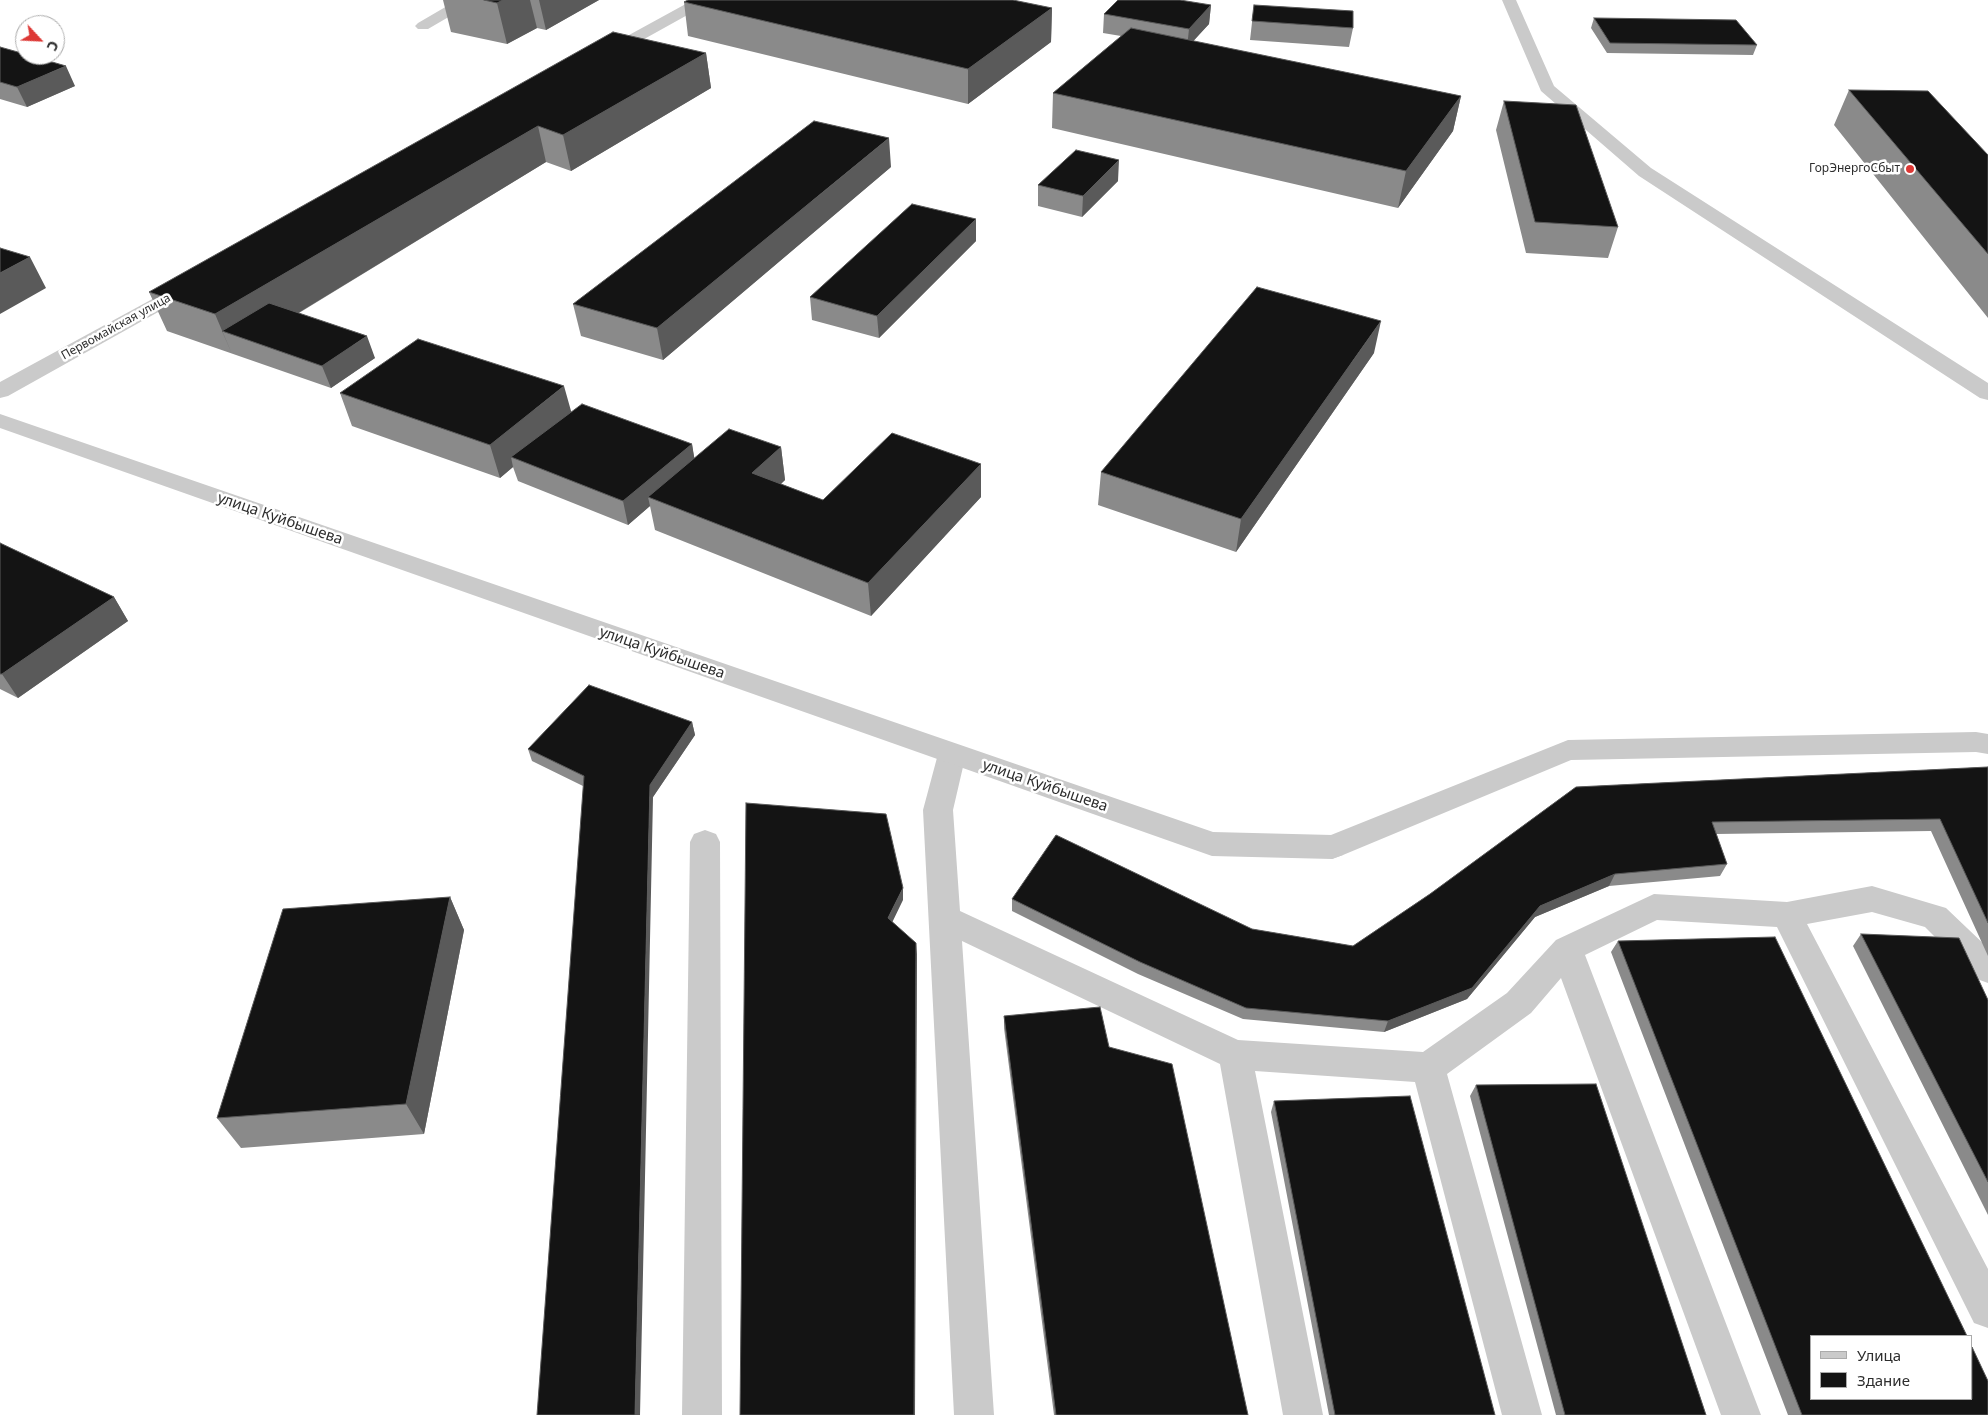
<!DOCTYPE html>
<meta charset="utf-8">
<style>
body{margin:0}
#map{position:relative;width:1988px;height:1415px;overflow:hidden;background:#fff;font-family:"Noto Sans",sans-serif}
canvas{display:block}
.legend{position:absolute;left:1810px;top:1335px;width:162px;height:65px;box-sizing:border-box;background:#fff;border:1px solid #ababab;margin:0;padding:6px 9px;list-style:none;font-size:15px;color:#2d2d2d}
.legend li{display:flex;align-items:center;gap:10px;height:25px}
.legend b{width:25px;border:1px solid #ababab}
.north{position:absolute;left:15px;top:15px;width:50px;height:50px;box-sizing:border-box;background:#fff;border:1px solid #ababab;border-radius:50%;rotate:115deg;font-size:14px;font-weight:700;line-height:20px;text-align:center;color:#2d2d2d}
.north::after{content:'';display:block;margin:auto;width:18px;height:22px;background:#dd3835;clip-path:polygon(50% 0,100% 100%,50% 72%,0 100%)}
</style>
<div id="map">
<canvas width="1988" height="1415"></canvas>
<ul class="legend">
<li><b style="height:6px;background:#cacaca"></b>Улица</li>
<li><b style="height:14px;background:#141414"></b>Здание</li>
</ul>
<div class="north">С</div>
</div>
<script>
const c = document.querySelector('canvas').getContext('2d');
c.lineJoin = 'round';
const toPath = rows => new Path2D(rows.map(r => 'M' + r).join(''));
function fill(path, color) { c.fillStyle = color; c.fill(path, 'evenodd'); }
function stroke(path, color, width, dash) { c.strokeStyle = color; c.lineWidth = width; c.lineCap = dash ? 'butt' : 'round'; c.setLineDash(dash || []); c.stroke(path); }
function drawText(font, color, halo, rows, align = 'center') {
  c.font = font + ' "Noto Sans",sans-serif'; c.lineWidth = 5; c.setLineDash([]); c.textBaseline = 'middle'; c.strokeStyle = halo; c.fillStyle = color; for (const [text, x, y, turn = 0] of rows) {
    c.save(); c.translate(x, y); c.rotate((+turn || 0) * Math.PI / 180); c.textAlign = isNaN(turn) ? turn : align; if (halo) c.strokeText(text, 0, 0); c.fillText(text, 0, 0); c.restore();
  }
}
const service = toPath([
 [461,0,485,0,483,3,464,8,428,29,418,29,415,26,418,23,454,2,461,0],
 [1502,0,1516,0,1554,86,1651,168,1988,383,1988,400,1980,398,1639,176,1541,91,1502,0],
 [1976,732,1988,734,1988,754,1976,752,1571,760,1343,855,1332,859,1321,855,1317,847,1321,839,1568,740,1976,732],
 [952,743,962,747,966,754,953,810,960,911,1238,1040,1423,1052,1507,993,1556,940,1654,894,1787,902,1872,886,1946,908,1988,948,1988,983,1977,979,1925,927,1872,912,1807,924,1988,1269,1988,1328,1974,1323,1777,927,1657,920,1585,955,1761,1415,1721,1415,1561,978,1531,1013,1447,1074,1542,1415,1502,1415,1415,1082,1255,1071,1323,1415,1283,1415,1220,1064,962,941,994,1415,954,1415,923,810,938,754,942,747,952,743],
 [705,830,716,834,720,842,722,1415,682,1415,690,842,694,834,705,830]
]);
const minor = toPath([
 [0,414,1213,832,1332,835,1343,839,1347,847,1343,855,1332,859,1212,856,0,428,0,414]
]);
const tertiary = toPath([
 [693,0,711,0,709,3,610,58,598,58,596,55,598,52,693,0],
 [187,282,194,284,197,288,194,292,8,396,0,398,0,382,180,284,187,282]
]);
const wall = toPath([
 [443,0,599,0,546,30,537,28,507,44,451,32],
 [684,2,1052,8,1051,42,968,104,688,36],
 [1211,5,1209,24,1193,41,1461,96,1453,131,1398,208,1052,128,1053,93,1121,36,1103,33,1104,14],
 [1254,5,1353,28,1349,47,1250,40],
 [1594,18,1757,45,1753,55,1607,53,1591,28],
 [0,47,75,86,27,107,0,99],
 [706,53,711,88,571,171,546,162,299,313,375,358,331,388,167,331,149,292],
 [1849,90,1988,155,1988,318,1834,125],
 [1504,101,1618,227,1608,258,1526,253,1496,130],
 [891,167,663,360,581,336,573,304],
 [1118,181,1082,217,1038,206,1038,185],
 [976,219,976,241,879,338,812,320,810,297],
 [1374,353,1236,552,1098,505,1101,472],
 [340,393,571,412,692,444,694,458,781,447,785,480,781,484,823,500,981,464,981,497,871,616,655,530,650,506,628,525,518,481,513,467,500,478,352,426],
 [0,543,114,597,128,621,18,698,0,689],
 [692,722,695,735,653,797,583,786,532,761,528,749],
 [1988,767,1988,956,1931,831,1716,834,1727,864,1720,876,1609,886,1535,917,1467,999,1384,1032,1243,1019,1138,974,1012,911,1012,899,1252,929,1353,946,1430,894,1576,787],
 [450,897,464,930,424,1134,241,1148,217,1118],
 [1861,934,1988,1000,1988,1215,1853,946],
 [1618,941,1988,1415,1788,1415,1611,952],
 [1004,1016,1109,1047,1248,1415,1054,1415,1004,1028],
 [1476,1085,1706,1415,1556,1415,1470,1096],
 [1274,1101,1495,1415,1329,1415,1271,1112]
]);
const shadedWall = toPath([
 [503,0,530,0,537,28,507,44,497,3],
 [539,0,599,0,546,30],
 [1211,5,1209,24,1187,48,1189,29],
 [1052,8,1051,42,968,104,968,69],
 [706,53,711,88,571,171,563,135],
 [66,66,75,86,27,107,17,87],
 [1461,96,1453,131,1398,208,1406,171],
 [538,126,546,162,252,341,222,331,232,354,215,314],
 [889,138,891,167,663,360,657,328],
 [1119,160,1118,181,1082,217,1083,196],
 [976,219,976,241,879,338,877,316],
 [30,257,46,288,0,314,0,273],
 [1381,321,1374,353,1236,552,1241,519],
 [367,336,375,358,331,388,322,366],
 [564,386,573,418,511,457,513,467,500,478,490,445],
 [692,444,696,468,648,497,650,506,628,525,623,501],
 [781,447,785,480,757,506,752,473],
 [981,464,981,497,871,616,868,583],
 [114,597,128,621,18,698,2,674],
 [692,722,695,735,653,797,640,1415,635,1415,650,785],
 [1615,874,1609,886,1535,917,1467,999,1384,1032,1388,1021,1540,906],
 [903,888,903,900,889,929,888,918],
 [450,897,464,930,424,1134,406,1104],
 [916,943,917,954,915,1415,914,1415]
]);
const building = toPath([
 [484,0,503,0,497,3,484,0],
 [688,0,1013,0,1052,8,968,69,684,2,688,0],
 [1118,0,1180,0,1211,5,1189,29,1104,14,1118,0],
 [1254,5,1353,11,1353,28,1252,21,1254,5],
 [1594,18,1736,20,1757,45,1610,43,1594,18],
 [1131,28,1461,96,1406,171,1053,93,1131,28],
 [613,32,706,53,563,135,538,126,215,314,149,292,613,32],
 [0,47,25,54,25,55,28,55,66,66,17,87,0,82,0,47],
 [1849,90,1928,91,1988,155,1988,254,1849,90],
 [1504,101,1576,105,1618,227,1535,222,1504,101],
 [814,121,889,138,657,328,573,304,814,121],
 [1076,150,1119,160,1083,196,1038,185,1076,150],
 [912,204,976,219,877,316,810,297,912,204],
 [0,248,30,257,0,273,0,248],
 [1257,287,1381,321,1241,519,1101,472,1257,287],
 [269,303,367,336,322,366,222,331,269,303],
 [418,339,564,386,490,445,340,393,418,339],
 [582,404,692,444,623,501,511,457,582,404],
 [729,429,781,447,752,473,823,500,892,433,981,464,868,583,648,497,729,429],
 [0,543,114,597,2,674,0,674,0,543],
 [589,685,692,722,650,785,635,1415,537,1415,584,776,528,749,589,685],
 [1988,767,1988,923,1940,819,1712,822,1727,864,1615,874,1540,906,1472,988,1388,1021,1246,1008,1140,962,1012,899,1056,835,1252,929,1353,946,1430,894,1576,787,1988,767],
 [746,803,886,814,903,888,888,918,916,943,914,1415,740,1415,746,803],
 [450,897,406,1104,217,1118,283,909,450,897],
 [1861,934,1959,938,1988,1000,1988,1182,1861,934],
 [1775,937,1967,1336,1812,1336,1812,1399,1972,1399,1972,1347,1988,1381,1988,1415,1802,1415,1618,941,1775,937],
 [1100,1007,1109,1047,1172,1064,1248,1415,1056,1415,1004,1016,1100,1007],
 [1596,1084,1706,1415,1565,1415,1476,1085,1596,1084],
 [1410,1096,1495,1415,1335,1415,1274,1101,1410,1096]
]);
const markers = [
 [1910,169,5,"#dd3835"]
];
const farPoinames = [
 ["ГорЭнергоСбыт",1900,169]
];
const farStreetnames = [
 ["Первомайская улица",116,327,-29]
];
const streetNames = [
 ["улица Куйбышева",280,519,19],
 ["улица Куйбышева",662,653,19],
 ["улица Куйбышева",1045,786,19]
];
fill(service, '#cacaca');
fill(minor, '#cacaca');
fill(tertiary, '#cacaca');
fill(wall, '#8a8a8a');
fill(shadedWall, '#5a5a5a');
fill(building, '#141414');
stroke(building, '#5a5a5a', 1);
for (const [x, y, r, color] of markers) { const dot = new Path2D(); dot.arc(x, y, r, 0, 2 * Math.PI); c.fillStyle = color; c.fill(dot); stroke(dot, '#fff', 2); }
drawText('12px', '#2d2d2d', '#fff', farPoinames, 'right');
drawText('12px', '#2d2d2d', '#fff', farStreetnames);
drawText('15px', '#2d2d2d', '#fff', streetNames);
</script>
